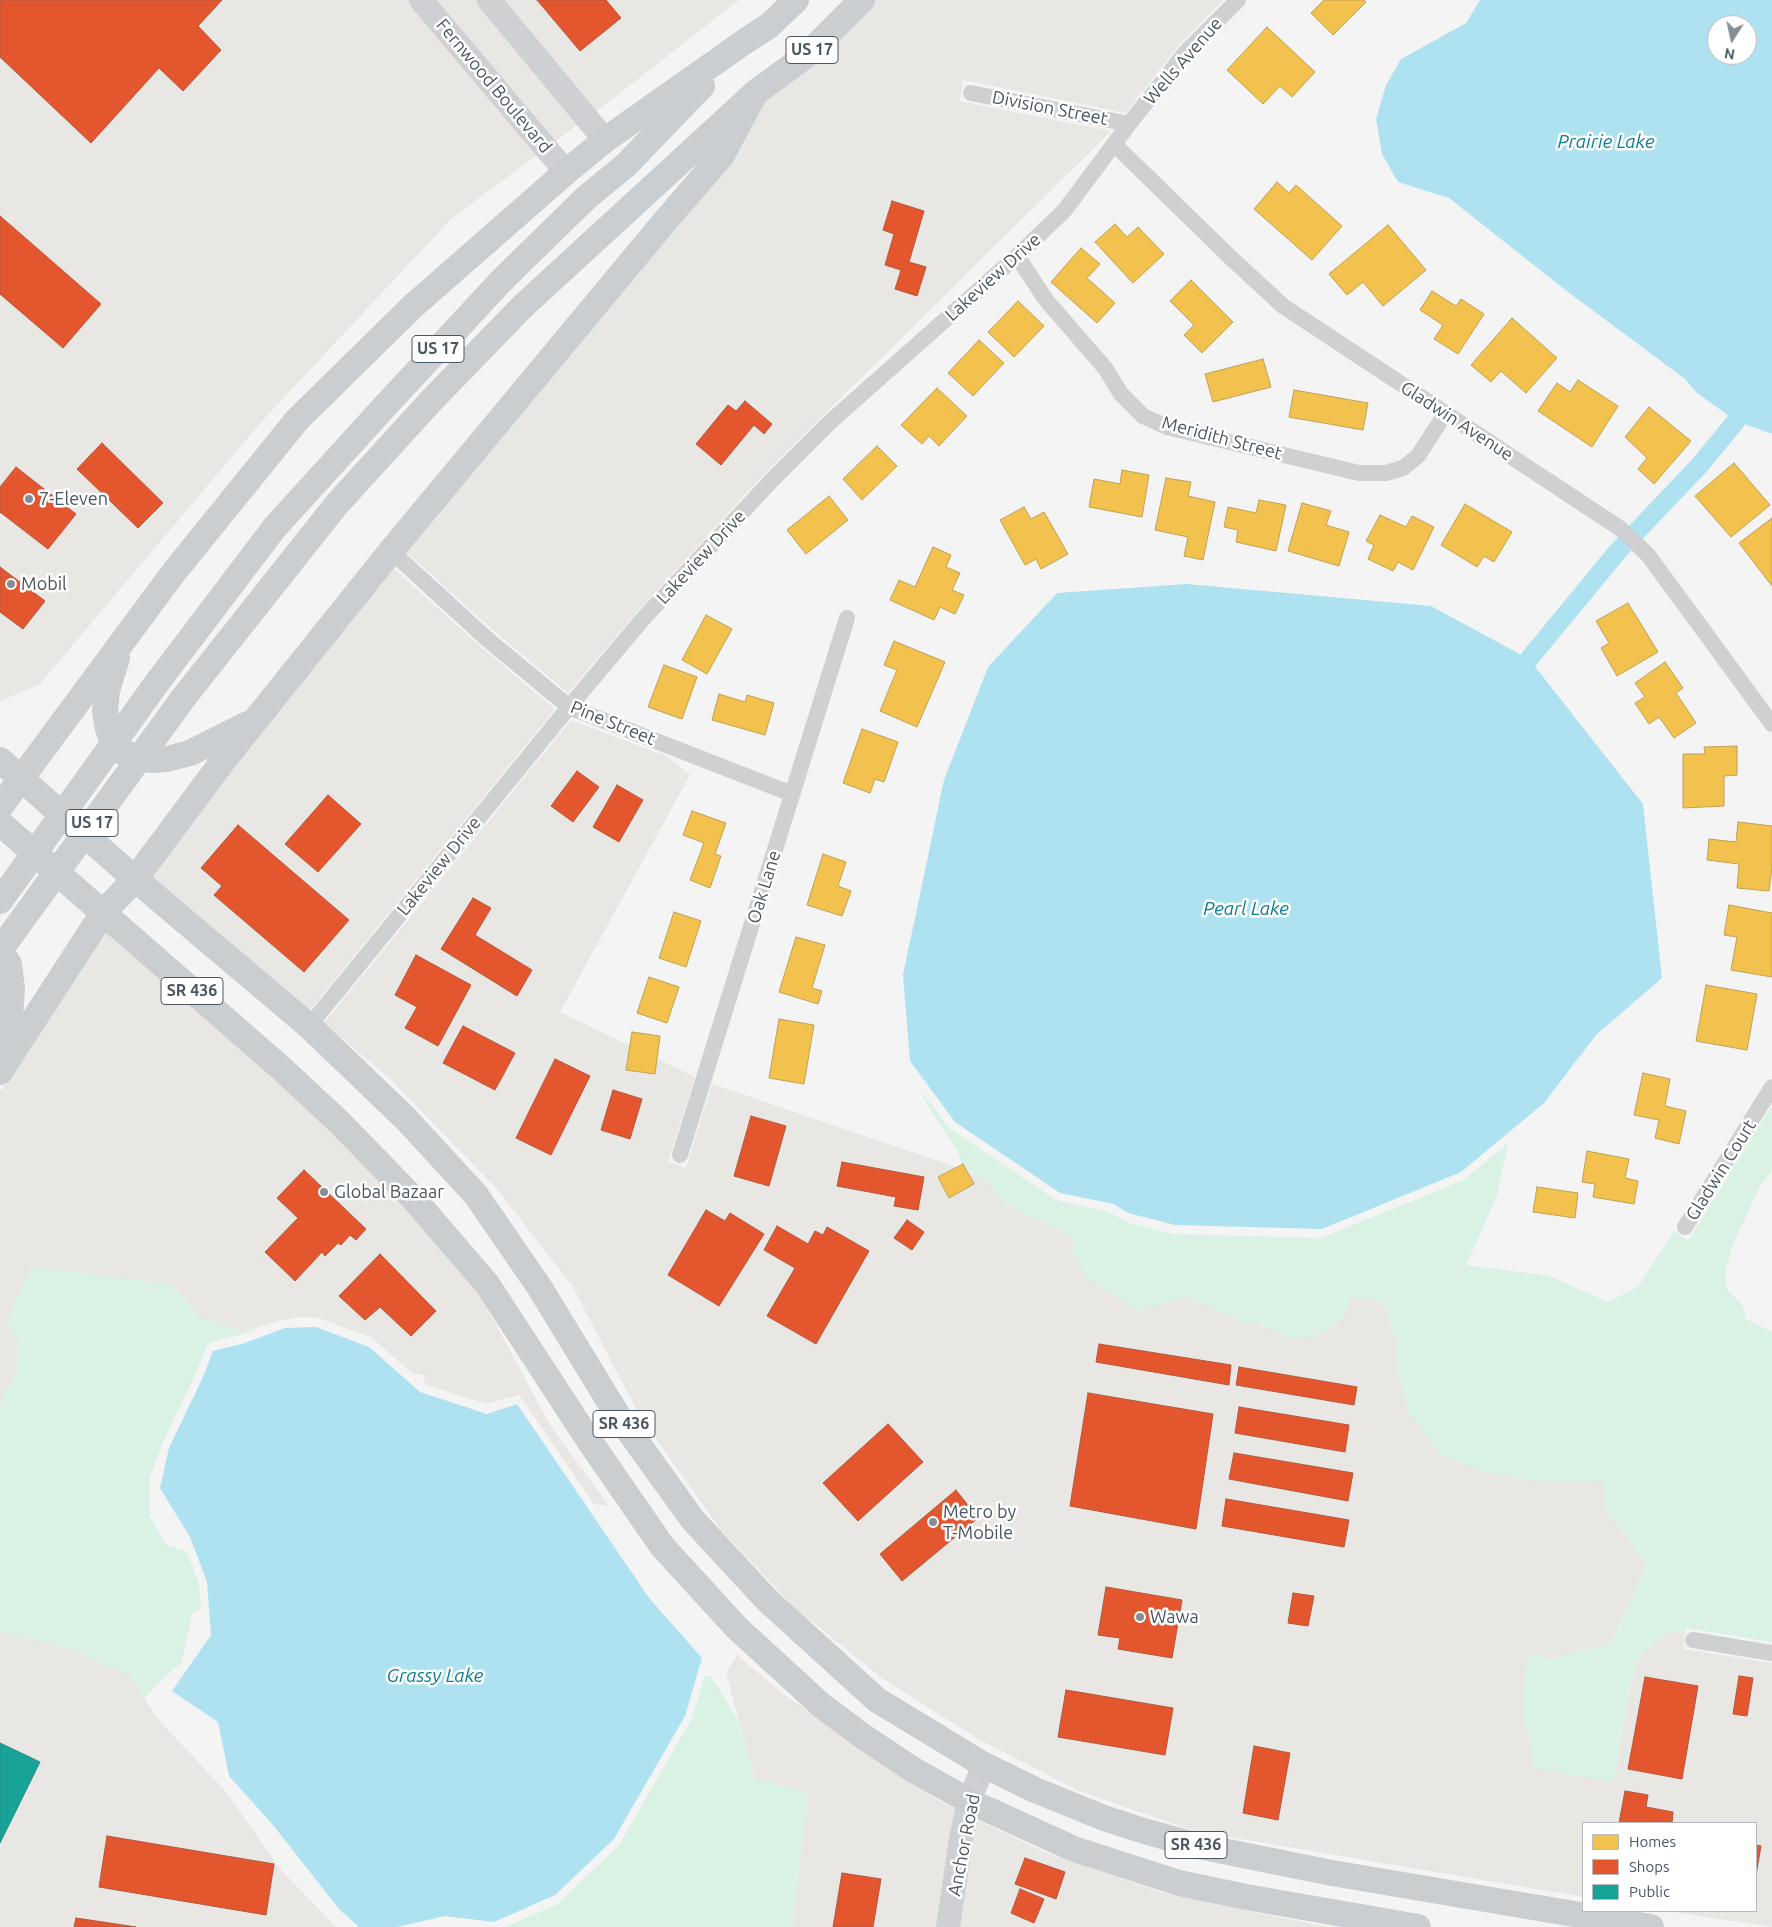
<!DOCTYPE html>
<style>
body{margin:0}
#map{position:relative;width:1772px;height:1927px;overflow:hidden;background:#f4f4f4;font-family:Ubuntu,sans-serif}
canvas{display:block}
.legend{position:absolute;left:1582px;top:1822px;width:175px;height:90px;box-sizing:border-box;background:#fff;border:1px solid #b7bbc0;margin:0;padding:6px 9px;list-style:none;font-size:15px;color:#4a5661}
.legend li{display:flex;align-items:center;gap:10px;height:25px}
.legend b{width:25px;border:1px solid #b7bbc0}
.north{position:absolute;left:1707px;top:15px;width:50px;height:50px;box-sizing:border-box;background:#fff;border:1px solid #b7bbc0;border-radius:50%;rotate:190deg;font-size:14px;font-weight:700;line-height:20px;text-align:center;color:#4a5661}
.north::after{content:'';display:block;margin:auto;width:18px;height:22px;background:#868d94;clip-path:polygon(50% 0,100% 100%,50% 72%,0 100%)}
</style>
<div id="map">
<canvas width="1772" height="1927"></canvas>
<ul class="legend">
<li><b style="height:14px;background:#f2c14e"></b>Homes</li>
<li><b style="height:14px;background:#e4572e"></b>Shops</li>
<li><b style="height:14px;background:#17a398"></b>Public</li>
</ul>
<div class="north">N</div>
</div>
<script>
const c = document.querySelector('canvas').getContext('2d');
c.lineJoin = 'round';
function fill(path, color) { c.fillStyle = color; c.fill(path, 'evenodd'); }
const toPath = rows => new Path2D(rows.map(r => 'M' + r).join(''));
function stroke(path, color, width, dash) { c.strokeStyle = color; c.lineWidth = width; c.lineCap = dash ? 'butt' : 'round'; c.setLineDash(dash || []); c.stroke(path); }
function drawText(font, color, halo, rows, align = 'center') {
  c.font = font + ' Ubuntu,sans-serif'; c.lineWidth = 5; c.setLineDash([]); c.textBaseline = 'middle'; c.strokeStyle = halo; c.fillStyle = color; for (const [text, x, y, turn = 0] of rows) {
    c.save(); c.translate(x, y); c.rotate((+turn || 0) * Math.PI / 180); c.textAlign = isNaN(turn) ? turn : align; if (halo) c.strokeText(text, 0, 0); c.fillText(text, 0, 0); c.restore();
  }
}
const commercial = toPath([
 [0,0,739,0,615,97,451,219,263,420,39,685,0,701],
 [876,0,1224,0,1180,44,1125,113,963,80,960,101,1111,131,766,472,636,613,568,693,493,630,404,550,762,101,814,62],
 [391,566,481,647,555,709,310,1010,150,875],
 [571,720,666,756,690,775,560,1012,695,1077,668,1162,686,1168,712,1084,965,1170,988,1181,996,1195,1014,1208,1032,1218,1057,1228,1073,1239,1074,1256,1214,1308,1243,1323,1258,1323,1293,1340,1324,1333,1344,1317,1350,1296,1383,1302,1396,1339,1398,1376,1486,1472,1541,1482,1604,1481,1604,1508,1647,1563,1612,1642,1550,1659,1528,1653,1613,1782,1636,1660,1669,1630,1685,1633,1683,1649,1772,1663,1772,1927,1667,1911,1756,1911,1756,1823,1583,1823,1583,1897,1194,1831,1079,1791,978,1739,883,1679,796,1609,720,1529,638,1413,573,1287,496,1188,390,1079,324,1023],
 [104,929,275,1077,407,1205,466,1276,487,1308,550,1425,609,1506,594,1504,519,1395,487,1404,424,1384,425,1375,412,1373,372,1338,319,1318,301,1317,282,1320,244,1332,199,1317,173,1285,18,1340,17,1372,0,1403,0,1089,3,1090,5,1081],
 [0,1632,63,1647,129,1674,157,1718,227,1793,280,1869,336,1927,0,1927],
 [737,1655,782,1693,943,1803,958,1810,939,1927,792,1927,808,1792,755,1780,726,1673],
 [975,1819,1045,1852,1160,1892,1238,1909,1323,1926,1340,1927,958,1927]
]);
const green = toPath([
 [921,1091,949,1128,1056,1200,1111,1213,1126,1222,1174,1234,1321,1238,1464,1180,1508,1143,1497,1196,1466,1265,1550,1276,1608,1302,1638,1287,1674,1231,1688,1241,1772,1105,1772,1170,1759,1188,1732,1247,1725,1275,1727,1289,1743,1306,1746,1319,1772,1332,1772,1642,1686,1628,1685,1633,1669,1631,1636,1660,1613,1782,1535,1769,1522,1709,1528,1653,1550,1659,1612,1642,1647,1563,1604,1508,1604,1481,1541,1482,1486,1472,1444,1457,1409,1414,1398,1376,1396,1339,1383,1302,1350,1296,1344,1317,1324,1333,1293,1340,1259,1323,1243,1323,1214,1308,1185,1297,1139,1311,1086,1278,1074,1255,1073,1239,1057,1228,1032,1218,1014,1208,996,1195,988,1181,965,1170,958,1152,927,1105],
 [31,1266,173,1285,200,1317,244,1332,261,1328,244,1334,212,1342,207,1345,196,1373,162,1444,149,1481,150,1516,166,1545,187,1552,199,1584,201,1608,192,1614,182,1662,157,1684,145,1698,129,1674,63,1647,0,1632,0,1403,17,1372,18,1340,6,1323],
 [705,1676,711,1676,739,1722,755,1780,808,1792,792,1927,505,1927,558,1904,619,1845,691,1720]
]);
const water = toPath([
 [1480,0,1772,0,1772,434,1736,421,1697,393,1685,379,1568,292,1449,198,1398,182,1382,154,1376,119,1386,85,1401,59,1466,23],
 [1717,25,1747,25,1747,55,1717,55],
 [1187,584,1431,606,1529,659,1643,804,1662,978,1596,1035,1544,1103,1461,1172,1322,1229,1175,1225,1128,1213,1114,1204,1060,1193,955,1122,910,1061,903,975,944,780,988,667,1057,593],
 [316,1327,369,1347,420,1392,487,1414,517,1404,649,1598,702,1658,685,1716,614,1839,555,1895,494,1922,445,1916,397,1927,359,1927,339,1909,273,1825,229,1776,218,1722,172,1691,211,1635,207,1582,190,1537,160,1488,169,1448,203,1377,213,1351,245,1343,285,1328]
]);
const homes = toPath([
 [1324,0,1363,0,1366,2,1333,35,1311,13,1324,0],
 [1267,27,1315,72,1292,97,1280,86,1263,104,1227,70,1267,27],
 [1277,182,1289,193,1296,185,1342,226,1312,260,1254,209,1277,182],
 [1115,224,1127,237,1138,227,1164,254,1133,283,1095,242,1115,224],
 [1388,225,1426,270,1383,306,1363,282,1347,295,1329,274,1388,225],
 [1081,248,1100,264,1087,278,1115,303,1097,323,1051,282,1081,248],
 [1191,280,1233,322,1202,353,1184,335,1194,325,1170,301,1191,280],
 [1432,291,1456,306,1461,299,1484,314,1458,354,1434,339,1443,325,1420,310,1432,291],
 [1018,301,1044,326,1014,357,988,332,1018,301],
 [1512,318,1557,358,1526,393,1501,371,1491,382,1471,365,1512,318],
 [979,340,1004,363,973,396,948,373,979,340],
 [1263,359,1271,387,1213,402,1205,374,1263,359],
 [1578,380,1618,406,1592,447,1538,411,1557,383,1570,392,1578,380],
 [937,388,967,416,939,446,929,436,922,444,901,425,937,388],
 [1294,390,1368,403,1363,430,1289,417,1294,390],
 [1649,407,1691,441,1654,484,1638,469,1647,458,1625,437,1649,407],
 [877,446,897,466,862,500,843,479,877,446],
 [1734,463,1770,505,1731,537,1695,496,1734,463],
 [1122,470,1149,475,1142,517,1089,507,1094,479,1120,484,1122,470],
 [1166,478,1191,482,1188,496,1215,502,1203,560,1184,556,1188,537,1155,530,1166,478],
 [829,496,848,520,806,554,787,530,829,496],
 [1259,500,1286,505,1276,551,1236,542,1238,530,1224,527,1228,507,1256,513,1259,500],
 [1302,503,1331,511,1326,525,1349,532,1339,566,1288,551,1302,503],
 [1465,504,1512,532,1494,562,1484,556,1477,567,1441,545,1465,504],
 [1024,507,1031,519,1044,512,1068,554,1041,569,1036,559,1025,565,1000,520,1024,507],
 [1380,515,1406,527,1412,516,1434,527,1413,570,1398,562,1393,571,1368,559,1374,545,1366,541,1380,515],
 [1772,518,1772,586,1739,543,1772,518],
 [933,547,951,555,946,567,960,573,952,590,964,595,955,614,940,607,934,620,890,600,899,580,915,587,933,547],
 [1628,603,1658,652,1617,676,1601,648,1609,643,1596,621,1628,603],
 [706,615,732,629,707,674,682,660,706,615],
 [894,641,945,662,917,727,880,711,897,670,884,665,894,641],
 [1665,662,1683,688,1676,693,1696,723,1674,738,1659,717,1649,724,1635,703,1645,697,1635,683,1665,662],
 [664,665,697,677,682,719,648,707,664,665],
 [719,694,745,702,747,695,774,703,765,735,712,720,719,694],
 [862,729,898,742,884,782,875,779,870,793,843,783,862,729],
 [1737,746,1737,775,1724,776,1724,806,1683,808,1683,754,1705,754,1704,747,1737,746],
 [692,811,726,823,715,854,721,856,710,888,690,880,704,843,683,835,692,811],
 [1738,822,1772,826,1772,867,1769,891,1737,888,1739,864,1707,860,1709,839,1736,842,1738,822],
 [823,854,846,862,838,886,851,891,842,916,807,905,823,854],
 [1729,905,1772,913,1772,977,1731,970,1737,937,1724,935,1729,905],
 [674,912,701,921,686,967,659,958,674,912],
 [796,937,825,945,812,988,822,991,818,1004,779,992,796,937],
 [649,977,679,987,667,1023,637,1013,649,977],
 [1706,985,1757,994,1747,1050,1696,1041,1706,985],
 [779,1019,814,1025,804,1084,769,1078,779,1019],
 [632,1032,660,1036,655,1074,626,1070,632,1032],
 [1643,1073,1670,1079,1665,1106,1686,1111,1679,1144,1655,1138,1659,1120,1634,1115,1643,1073],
 [1587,1151,1629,1159,1625,1178,1638,1181,1634,1204,1593,1197,1595,1184,1582,1182,1587,1151],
 [963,1164,974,1184,949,1198,938,1177,963,1164],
 [1537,1187,1578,1193,1575,1218,1533,1212,1537,1187]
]);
const shops = toPath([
 [0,0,222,0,198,26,221,50,183,91,159,68,91,143,0,57,0,0],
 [537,0,606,0,621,18,580,51,537,0],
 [892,201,924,211,909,262,926,267,917,296,895,289,901,270,885,265,894,234,883,230,892,201],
 [0,216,101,304,63,348,0,294,0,216],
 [745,401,772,424,764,434,754,425,721,465,696,444,728,405,736,411,745,401],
 [102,443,163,503,138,528,77,469,102,443],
 [16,467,76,514,48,549,0,512,0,487,16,467],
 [0,567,45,601,23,629,0,612,0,567],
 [577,771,599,787,573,822,551,806,577,771],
 [617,785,643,800,619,842,593,827,617,785],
 [328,795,361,824,318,872,285,844,328,795],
 [238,825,349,920,304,972,214,895,222,886,201,868,238,825],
 [473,898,491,908,475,935,532,970,517,996,441,949,473,898],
 [416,955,471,985,438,1046,405,1028,417,1007,395,995,416,955],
 [463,1026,515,1053,495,1090,443,1063,463,1026],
 [555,1059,590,1076,551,1155,516,1138,555,1059],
 [613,1090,642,1099,630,1139,601,1130,613,1090],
 [751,1116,786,1126,769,1186,734,1176,751,1116],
 [842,1162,924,1177,918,1210,894,1206,896,1197,837,1186,842,1162],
 [304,1170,366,1229,356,1240,350,1235,341,1245,338,1243,325,1256,322,1252,295,1281,265,1252,298,1218,277,1198,304,1170],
 [706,1210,725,1221,730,1213,764,1234,719,1306,668,1275,706,1210],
 [907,1220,924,1232,912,1250,894,1238,907,1220],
 [777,1226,808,1244,815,1231,823,1235,827,1227,869,1251,816,1344,767,1316,795,1268,764,1250,777,1226],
 [380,1254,436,1311,411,1336,380,1307,365,1320,339,1296,380,1254],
 [1099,1344,1231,1365,1229,1385,1096,1362,1099,1344],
 [1239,1367,1357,1387,1354,1405,1236,1385,1239,1367],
 [1088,1393,1213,1414,1196,1529,1070,1506,1088,1393],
 [1239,1407,1349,1425,1345,1452,1235,1433,1239,1407],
 [888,1424,923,1462,858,1521,823,1483,888,1424],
 [1234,1453,1353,1473,1348,1501,1229,1479,1234,1453],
 [956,1490,978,1518,902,1581,880,1554,956,1490],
 [1226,1499,1349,1520,1344,1547,1222,1526,1226,1499],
 [1106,1587,1182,1600,1172,1658,1118,1649,1120,1638,1098,1635,1106,1587],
 [1293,1593,1314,1596,1308,1626,1288,1623,1293,1593],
 [1739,1676,1753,1678,1747,1716,1733,1714,1739,1676],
 [1645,1677,1698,1686,1682,1779,1628,1769,1645,1677],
 [1066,1690,1173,1708,1165,1755,1058,1737,1066,1690],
 [1254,1746,1290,1753,1278,1820,1243,1813,1254,1746],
 [1625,1791,1648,1795,1646,1807,1673,1812,1672,1823,1619,1823,1625,1791],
 [107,1836,274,1864,266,1915,99,1887,107,1836],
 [1756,1845,1761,1846,1756,1875,1756,1845],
 [1025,1858,1065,1872,1056,1899,1015,1884,1025,1858],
 [842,1873,881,1879,873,1927,833,1927,842,1873],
 [1020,1889,1044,1899,1034,1923,1011,1913,1020,1889],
 [76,1918,136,1927,74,1927,76,1918]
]);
const public = toPath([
 [0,1743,40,1762,0,1843,0,1743]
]);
const canal = toPath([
 [1529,659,1618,551,1699,466,1736,421]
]);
const street = toPath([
 [971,93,1129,124],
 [1114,144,1231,258,1283,306,1621,529,1648,555,1772,724],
 [1017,256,1046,300,1105,368,1121,394,1143,416,1167,427,1359,473,1386,473,1403,468,1418,456,1445,414],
 [391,551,487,639,569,707,792,794],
 [309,1026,569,707,642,620,772,480,829,423,1017,256,1064,211,1129,124,1186,52,1238,0],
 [680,1155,847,618],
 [1685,1227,1772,1087],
 [588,1439,618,1416],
 [1693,1640,1772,1653]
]);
const secondary = toPath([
 [421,0,566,172],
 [489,0,605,140],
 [948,1927,961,1839,969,1801,984,1765]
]);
const primary = toPath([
 [117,658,107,690,105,711,108,729,113,743,124,753,151,760,167,759,190,753,248,724],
 [159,680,275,527,387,404,503,279,587,197,626,165,702,86],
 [184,697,337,504,430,402,522,307,755,93,808,54,862,0],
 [0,760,135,879,309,1026,406,1119,476,1195,540,1288,618,1416,693,1520,767,1600,877,1700,984,1765,1035,1790,1104,1818,1144,1831,1198,1846,1332,1873,1651,1927],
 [0,807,174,572,297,420,413,306,566,172,605,140,744,42,770,25,796,0],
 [0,823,281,1068,339,1122,413,1198,487,1284,588,1439,662,1546,736,1627,821,1705,861,1735,912,1769,969,1801,1074,1849,1179,1883,1246,1897,1418,1927],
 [0,950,9,964,12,989,9,1030,1,1058],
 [0,1072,103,913,135,879,226,757,391,551,661,226,722,155,755,93]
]);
const primaryBridge = toPath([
 [0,901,159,680],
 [0,950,184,697]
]);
const markers = [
 [29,499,5,"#868d94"],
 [11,584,5,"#868d94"],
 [324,1192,5,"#868d94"],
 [933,1522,5,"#868d94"],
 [1140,1617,5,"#868d94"]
];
const shields = [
 [812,50,52],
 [438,349,52],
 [92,823,52],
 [192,991,62],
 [624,1424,62],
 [1196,1845,62]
];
const shieldNames = [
 ["US 17",812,50],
 ["US 17",438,349],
 ["US 17",92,823],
 ["SR 436",192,991],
 ["SR 436",624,1424],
 ["SR 436",1196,1845]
];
const streetNames = [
 ["Wells Avenue",1183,61,-49],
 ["Fernwood Boulevard",494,86,50],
 ["Division Street",1050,108,11],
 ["Lakeview Drive",993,277,-42],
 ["Gladwin Avenue",1457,421,33],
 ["Meridith Street",1222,438,15],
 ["Lakeview Drive",701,557,-47],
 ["Pine Street",613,723,22],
 ["Lakeview Drive",439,866,-51],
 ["Oak Lane",764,887,-73],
 ["Gladwin Court",1721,1170,-58],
 ["Anchor Road",964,1845,-79]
];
const poiNames = [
 ["7-Eleven",39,499],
 ["Mobil",21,584],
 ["Global Bazaar",334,1192],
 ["Metro by",943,1512],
 ["T-Mobile",943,1533],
 ["Wawa",1150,1617]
];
const waterNames = [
 ["Prairie Lake",1606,142],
 ["Pearl Lake",1246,909],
 ["Grassy Lake",435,1676]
];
fill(commercial, '#e8e7e3');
fill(green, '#d9f2e3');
fill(water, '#aee2f0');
fill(homes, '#f2c14e');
stroke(homes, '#c0a154', 1);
fill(shops, '#e4572e');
stroke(shops, '#b6573d', 1);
fill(public, '#17a398');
stroke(public, '#268c88', 1);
stroke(canal, '#aee2f0', 19);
stroke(street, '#ced0d2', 16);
stroke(secondary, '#ced0d4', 24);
stroke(primary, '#caced1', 26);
stroke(primaryBridge, '#caced1', 26);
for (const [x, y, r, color] of markers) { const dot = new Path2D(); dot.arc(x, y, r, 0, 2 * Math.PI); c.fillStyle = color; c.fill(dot); stroke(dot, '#fff', 2); }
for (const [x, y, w] of shields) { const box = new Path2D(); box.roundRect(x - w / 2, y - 13.5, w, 27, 4); c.fillStyle = '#fff'; c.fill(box); stroke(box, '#4a5661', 1); }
drawText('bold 16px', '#4a5661', null, shieldNames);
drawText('18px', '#4a5661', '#fff', streetNames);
drawText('18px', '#4a5661', '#fff', poiNames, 'left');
drawText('italic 19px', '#0c7c9b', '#fff', waterNames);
</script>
